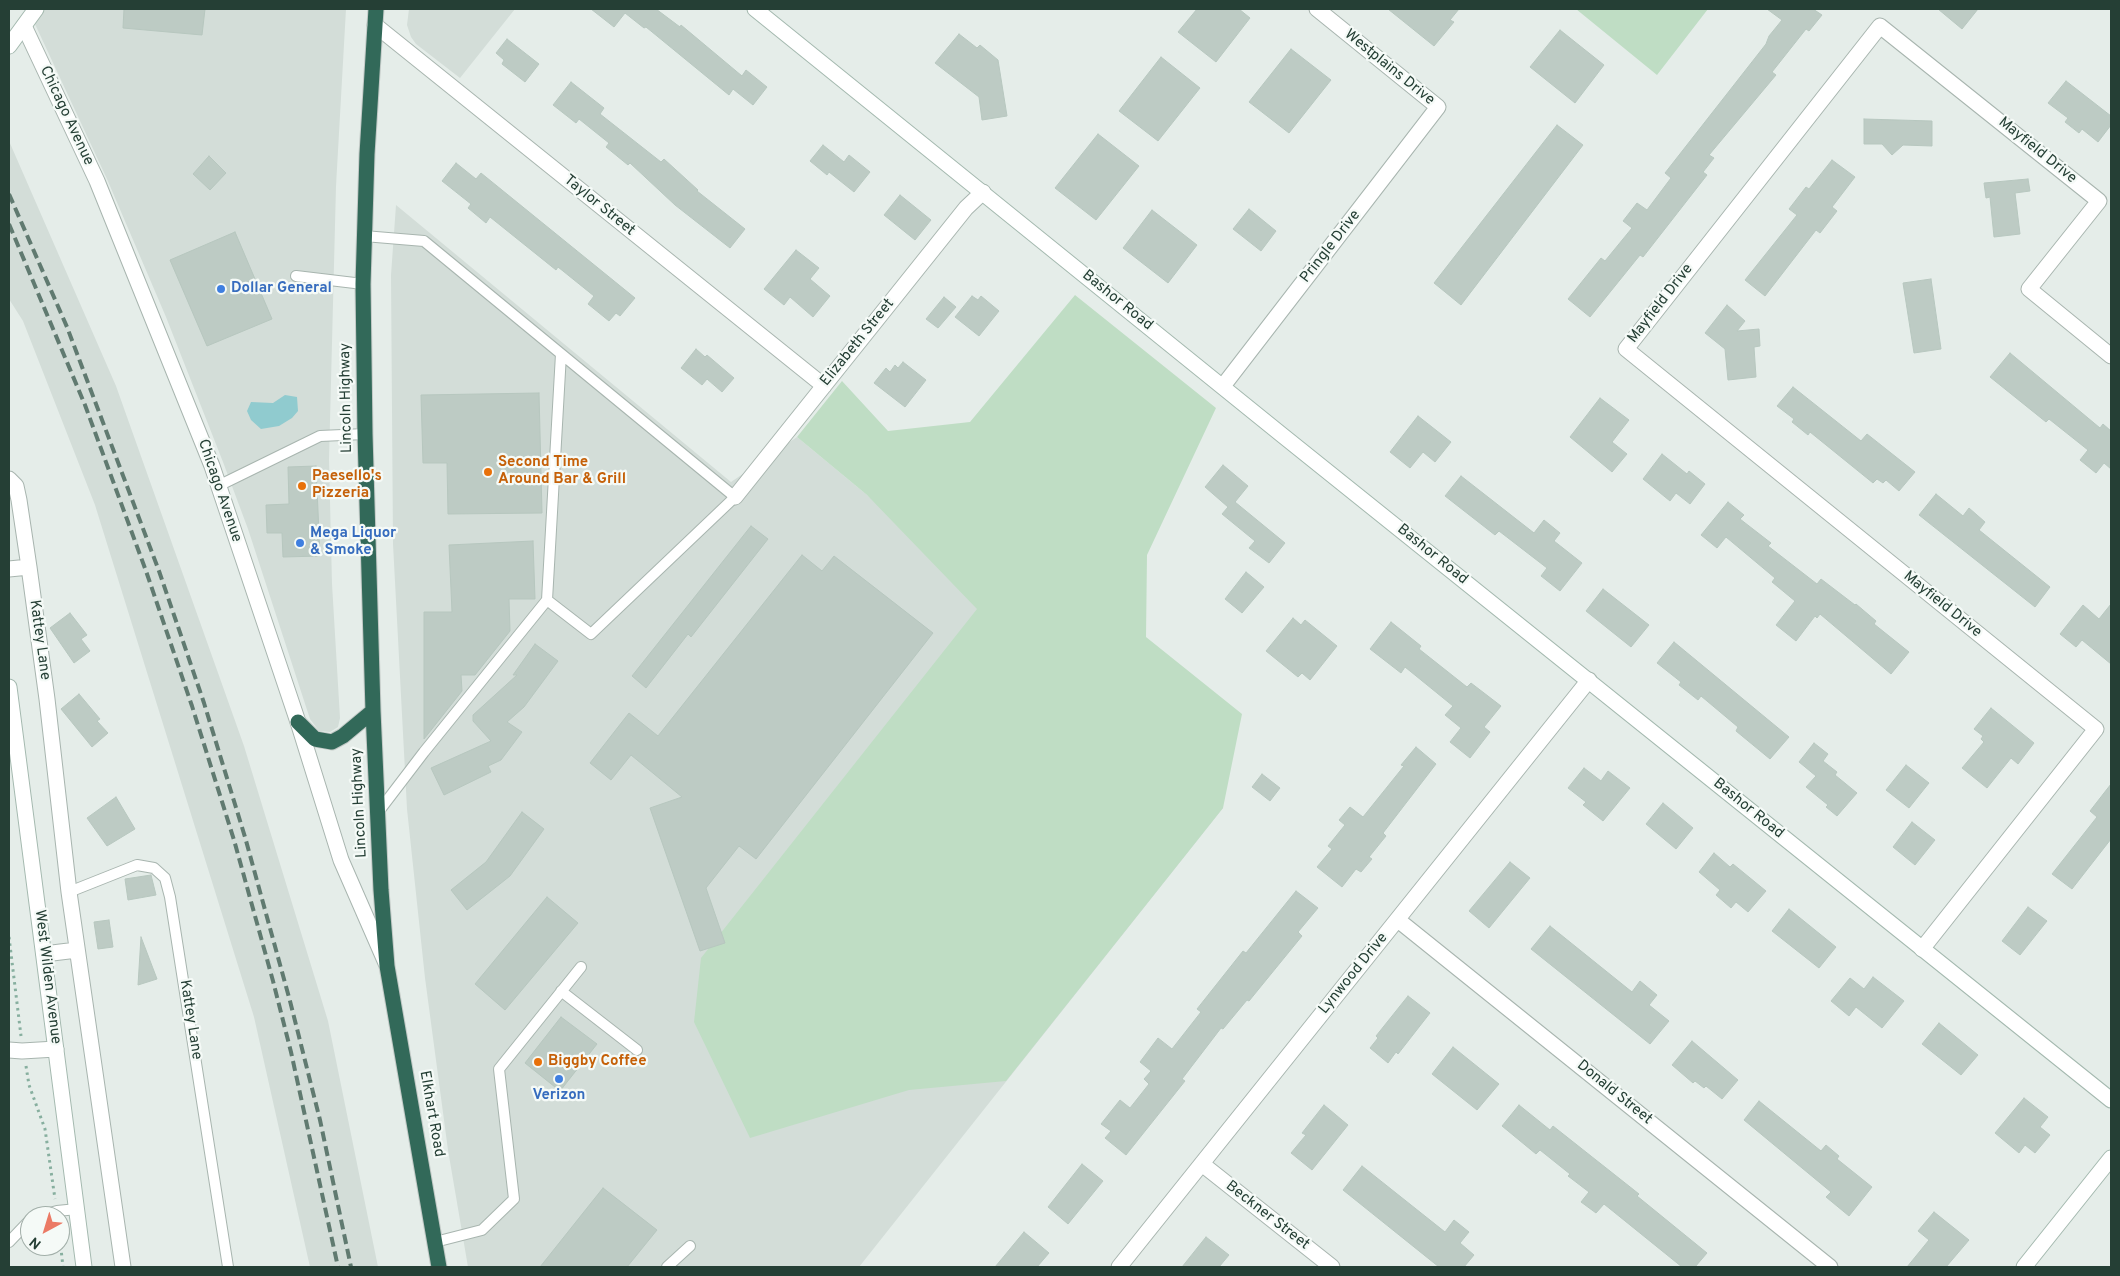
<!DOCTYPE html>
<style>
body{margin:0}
#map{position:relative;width:2120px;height:1276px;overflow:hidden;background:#e5ede9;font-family:Overpass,sans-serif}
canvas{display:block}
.frame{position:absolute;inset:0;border:10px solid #253f35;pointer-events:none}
.north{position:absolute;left:20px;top:1206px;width:50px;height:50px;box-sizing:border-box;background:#f5faf7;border:1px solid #a2afa9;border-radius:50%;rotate:219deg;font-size:14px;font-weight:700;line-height:20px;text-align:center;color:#253f35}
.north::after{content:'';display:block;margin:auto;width:18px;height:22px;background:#eb7a65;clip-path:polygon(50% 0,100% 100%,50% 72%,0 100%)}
</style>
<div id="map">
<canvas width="2120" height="1276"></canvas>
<div class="frame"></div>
<div class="north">N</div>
</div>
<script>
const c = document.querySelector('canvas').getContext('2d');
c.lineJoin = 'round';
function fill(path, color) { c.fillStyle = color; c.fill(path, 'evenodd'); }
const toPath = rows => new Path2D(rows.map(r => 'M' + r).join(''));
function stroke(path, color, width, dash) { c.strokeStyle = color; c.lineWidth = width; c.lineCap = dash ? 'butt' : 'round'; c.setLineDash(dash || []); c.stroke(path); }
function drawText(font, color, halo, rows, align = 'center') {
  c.font = font + ' Overpass,sans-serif'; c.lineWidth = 4.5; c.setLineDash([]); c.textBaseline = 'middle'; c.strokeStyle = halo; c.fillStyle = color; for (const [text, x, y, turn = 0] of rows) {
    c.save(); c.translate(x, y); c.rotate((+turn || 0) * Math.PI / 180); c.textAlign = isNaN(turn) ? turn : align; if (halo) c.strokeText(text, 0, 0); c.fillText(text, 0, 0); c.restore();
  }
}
const built = toPath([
 [28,9,346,9,336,186,329,460,332,584,340,718,338,727,330,732,319,731,310,719,248,529,223,462,166,317,107,179],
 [409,9,515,9,460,78,416,44,411,37,407,25],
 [9,141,116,386,244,746,328,1021,378,1267,310,1267,254,1017,95,505,23,321,9,299],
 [396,205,731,482,797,437,867,495,1223,808,859,1267,468,1267,448,1150,425,978,407,809,393,544,391,275]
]);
const green = toPath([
 [1576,9,1708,9,1657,75],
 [1075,295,1216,408,1147,555,1146,637,1242,714,1223,808,1006,1081,909,1090,750,1138,694,1022,701,958,977,609,867,495,797,437,842,381,888,431,970,422]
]);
const water = toPath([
 [285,395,297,397,298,411,292,418,279,426,261,429,251,420,247,411,251,402,273,403]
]);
const building = toPath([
 [124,9,205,9,202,35,123,28,124,9],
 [591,9,656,9,680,27,681,25,742,76,746,70,767,87,753,105,733,89,729,95,646,27,644,28,625,13,614,27,591,9],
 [1197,9,1239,9,1250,18,1216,62,1178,32,1197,9],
 [1388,9,1459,9,1450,20,1454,22,1434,46,1388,9],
 [1767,9,1813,9,1822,15,1809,31,1806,29,1772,72,1776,75,1709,155,1714,158,1703,172,1707,175,1643,257,1640,255,1590,317,1568,299,1601,258,1605,261,1632,228,1623,221,1637,203,1647,210,1671,178,1665,173,1766,44,1769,36,1782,20,1767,9],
 [1938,9,1978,9,1962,29,1938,9],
 [1560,30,1604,65,1575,103,1530,67,1560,30],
 [959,34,977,48,980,45,998,60,1007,116,982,120,979,97,935,63,959,34],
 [507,39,539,64,525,82,502,64,504,60,496,53,507,39],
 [1291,49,1331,80,1289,133,1249,102,1291,49],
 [1161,57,1200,88,1158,141,1119,111,1161,57],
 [2066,81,2111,116,2111,125,2098,142,2082,129,2079,133,2065,122,2068,118,2048,103,2066,81],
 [571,82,604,108,600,114,661,162,664,159,698,190,697,191,745,229,730,248,675,205,630,163,628,165,606,147,609,143,579,119,576,123,553,105,571,82],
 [1864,119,1932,121,1932,146,1903,145,1892,155,1882,144,1864,144,1864,119],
 [1557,125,1583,145,1461,305,1434,283,1557,125],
 [1098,134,1139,166,1096,220,1055,188,1098,134],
 [823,145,844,162,849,155,870,172,854,192,829,172,827,175,810,161,823,145],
 [209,156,226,173,210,190,193,174,209,156],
 [1832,160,1855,177,1832,207,1837,211,1820,233,1816,230,1765,296,1745,280,1797,215,1789,209,1806,187,1809,189,1832,160],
 [456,163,476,179,481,173,635,298,620,316,616,313,609,321,588,304,594,296,558,267,556,270,490,217,486,223,468,208,471,204,442,181,456,163],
 [2028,179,2030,191,2015,193,2020,234,1994,237,1990,197,1986,198,1984,183,2028,179],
 [900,195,931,220,915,240,884,215,900,195],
 [1249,209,1276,231,1261,251,1233,229,1249,209],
 [1152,210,1197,245,1168,283,1123,248,1152,210],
 [235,232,272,319,207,346,170,260,235,232],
 [796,250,819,268,810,279,830,296,813,317,790,297,784,305,764,289,796,250],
 [1931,279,1941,349,1914,353,1903,283,1931,279],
 [972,296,978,300,981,296,999,311,979,336,955,317,972,296],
 [944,297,956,307,938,328,926,319,944,297],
 [1727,305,1745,321,1737,331,1759,329,1760,346,1754,347,1756,377,1728,380,1725,349,1705,333,1727,305],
 [696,349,705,357,707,355,734,378,722,392,707,379,702,385,681,368,696,349],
 [2010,353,2100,428,2103,424,2111,431,2111,469,2104,463,2096,473,2080,460,2088,450,2049,419,2046,422,1990,377,2010,353],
 [903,362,926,380,905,407,874,383,886,368,890,372,895,365,898,368,903,362],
 [1793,387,1861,441,1867,434,1915,472,1899,491,1886,480,1883,483,1877,479,1873,483,1810,432,1808,435,1792,422,1794,419,1777,406,1793,387],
 [539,393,542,513,448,514,447,463,423,463,421,395,539,393],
 [1600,398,1629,420,1612,442,1627,454,1612,472,1570,437,1600,398],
 [1418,416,1451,442,1435,462,1423,452,1410,468,1390,452,1418,416],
 [1662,454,1687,474,1689,471,1705,484,1690,504,1676,493,1670,501,1643,479,1662,454],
 [1223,465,1248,486,1235,502,1285,543,1269,563,1249,548,1255,541,1222,514,1228,507,1205,487,1223,465],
 [316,466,320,556,283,557,282,533,267,533,266,505,289,504,288,467,316,466],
 [1461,476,1534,533,1544,520,1560,533,1554,541,1582,563,1560,591,1541,576,1547,568,1499,531,1495,535,1445,496,1461,476],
 [1936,494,1963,516,1969,508,1985,522,1979,530,2050,587,2035,607,1919,515,1936,494],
 [1728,502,1744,515,1740,519,1771,543,1768,546,1817,584,1821,579,1855,605,1856,604,1876,621,1874,624,1909,652,1891,674,1820,614,1817,618,1815,616,1796,641,1776,625,1795,601,1772,582,1775,578,1726,537,1717,548,1701,535,1728,502],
 [751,526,768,539,691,637,688,634,646,688,632,676,751,526],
 [533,541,535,599,509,599,510,631,475,675,461,675,462,691,424,739,424,612,452,612,449,545,533,541],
 [802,555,822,571,834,556,933,633,756,859,739,846,706,888,725,943,700,951,650,808,682,797,631,755,611,780,590,763,629,713,658,736,802,555],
 [1246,572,1264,587,1242,613,1225,599,1246,572],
 [1603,589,1649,625,1631,647,1586,611,1603,589],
 [2111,604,2111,664,2082,640,2076,647,2060,634,2083,605,2099,619,2111,604],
 [70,613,87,635,81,639,90,651,74,663,50,628,70,613],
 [1293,618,1301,625,1305,620,1337,646,1310,680,1302,673,1298,677,1266,651,1293,618],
 [1391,622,1421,646,1419,649,1467,687,1471,683,1501,706,1484,727,1490,732,1470,758,1450,742,1461,728,1445,715,1453,706,1405,667,1401,673,1370,649,1391,622],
 [1674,642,1789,737,1770,759,1736,731,1738,727,1701,696,1698,700,1679,685,1681,682,1657,663,1674,642],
 [535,644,558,661,524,707,507,722,522,732,501,760,488,766,491,772,444,795,431,768,491,741,473,721,473,715,517,675,513,675,535,644],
 [79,694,100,719,97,721,108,733,92,747,61,709,79,694],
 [1991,708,2034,743,2018,764,2011,758,1987,788,1962,768,1984,742,1981,739,1983,736,1974,729,1991,708],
 [1814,743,1828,754,1823,761,1837,772,1835,775,1857,793,1837,816,1826,807,1828,805,1806,787,1816,776,1799,762,1814,743],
 [1416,747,1436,764,1383,833,1386,836,1369,857,1372,859,1361,872,1356,869,1342,887,1317,867,1332,849,1328,846,1345,825,1339,820,1350,807,1363,817,1404,766,1401,765,1416,747],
 [1906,765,1929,783,1909,808,1886,790,1906,765],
 [1584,768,1601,781,1608,771,1630,788,1603,821,1583,805,1586,802,1568,788,1584,768],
 [1262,774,1280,788,1270,801,1252,787,1262,774],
 [2111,784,2111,839,2072,889,2052,874,2097,817,2090,811,2111,784],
 [116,797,135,829,107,846,87,818,116,797],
 [1663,803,1693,828,1676,849,1646,824,1663,803],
 [522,812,544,829,510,876,467,910,451,890,486,862,522,812],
 [1912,822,1935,840,1915,865,1893,847,1912,822],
 [1714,853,1730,867,1733,864,1766,891,1748,912,1736,902,1731,908,1716,895,1720,890,1699,872,1714,853],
 [1510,862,1530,878,1489,928,1469,911,1510,862],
 [151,875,156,895,128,900,125,879,151,875],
 [1296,891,1318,908,1298,932,1302,936,1249,1001,1247,1000,1223,1029,1221,1028,1182,1079,1185,1081,1126,1155,1105,1138,1111,1131,1101,1124,1120,1100,1130,1108,1149,1084,1144,1079,1151,1071,1140,1062,1158,1038,1172,1049,1201,1012,1197,1009,1243,951,1246,953,1296,891],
 [547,897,578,923,505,1010,475,984,547,897],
 [2028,907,2047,921,2020,955,2002,941,2028,907],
 [1789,909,1836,947,1819,968,1772,931,1789,909],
 [109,920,113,947,98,949,94,922,109,920],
 [1550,926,1632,992,1640,981,1657,995,1649,1005,1669,1021,1650,1044,1531,949,1550,926],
 [141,937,157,979,138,985,141,937],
 [1873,977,1904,1001,1882,1028,1856,1007,1849,1016,1831,1001,1850,978,1864,989,1873,977],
 [1408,996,1430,1013,1398,1054,1396,1052,1388,1063,1370,1048,1378,1038,1376,1036,1408,996],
 [561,1017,597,1044,560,1091,525,1063,561,1017],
 [1939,1023,1978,1055,1961,1075,1922,1044,1939,1023],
 [1692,1041,1738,1080,1722,1099,1706,1086,1704,1088,1695,1081,1693,1083,1672,1065,1692,1041],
 [1453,1047,1499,1084,1477,1110,1432,1074,1453,1047],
 [2024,1098,2048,1117,2040,1127,2050,1135,2035,1153,2025,1145,2019,1153,1995,1133,2024,1098],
 [1759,1101,1821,1151,1826,1145,1839,1156,1837,1159,1872,1187,1849,1216,1826,1197,1831,1192,1744,1120,1759,1101],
 [1324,1105,1348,1125,1312,1170,1291,1153,1306,1135,1302,1133,1324,1105],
 [1519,1105,1550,1130,1553,1126,1639,1194,1637,1196,1707,1253,1695,1267,1682,1267,1604,1204,1596,1213,1581,1202,1589,1192,1568,1176,1570,1174,1540,1150,1536,1154,1502,1126,1519,1105],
 [1082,1164,1103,1181,1068,1224,1048,1207,1082,1164],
 [1362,1166,1445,1232,1454,1220,1469,1232,1460,1243,1474,1255,1464,1267,1439,1267,1343,1190,1362,1166],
 [603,1188,657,1230,627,1267,540,1267,603,1188],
 [1934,1212,1969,1240,1946,1267,1907,1267,1929,1240,1918,1231,1934,1212],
 [1024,1232,1049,1253,1037,1267,995,1267,1024,1232],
 [1206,1237,1229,1255,1219,1267,1182,1267,1206,1237]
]);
const path = toPath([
 [9,937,21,1036],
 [26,1066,29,1085,45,1129,55,1199],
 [60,1240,63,1267]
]);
const lane = toPath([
 [364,236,424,241,735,497,591,634,547,600],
 [296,276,363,284],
 [218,486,320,436,365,434],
 [379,811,424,752,547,600,561,354],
 [69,892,137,865,154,868,165,878,170,897,228,1267],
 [561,991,637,1050],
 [39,1216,57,1211,77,1209],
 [9,1242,30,1220],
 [435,1242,482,1230,514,1199,499,1069,581,967],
 [667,1267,690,1246]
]);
const street = toPath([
 [375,25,824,386],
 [24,26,97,181,212,466,298,722,341,860,386,963],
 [1223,386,1438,107,1317,9],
 [9,479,16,486,19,500,29,567],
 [735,497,966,208,983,192],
 [9,569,29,567,47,699,69,892,123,1267],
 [1398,920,1830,1267],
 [1922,949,2096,729,1626,349,1880,26,2099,201,2029,289,2111,356],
 [44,954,77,950],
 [9,1050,22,1051,56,1049],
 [1202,1164,1332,1267],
 [1119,1267,1589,680]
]);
const secondary = toPath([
 [755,9,1282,435,2111,1100],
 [9,46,36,9],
 [9,687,84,1267],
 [2024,1267,2111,1158]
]);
const highway = toPath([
 [376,9,367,154,363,284,365,434,373,711,381,890,387,966,439,1267],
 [298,722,315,739,332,742,343,736,373,711]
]);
const rail = toPath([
 [9,194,67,327,96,404,159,571,204,703,245,837,290,1001,320,1120,351,1267],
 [9,224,85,405,146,571,192,706,234,840,273,981,291,1052,338,1267]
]);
const markers = [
 [221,289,5,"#3f7fe0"],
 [488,472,5,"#e8710a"],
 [302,486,5,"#e8710a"],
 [300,543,5,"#3f7fe0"],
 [538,1062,5,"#e8710a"],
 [559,1079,5,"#3f7fe0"]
];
const streetNames = [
 ["Westplains Drive",1389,68,39],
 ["Chicago Avenue",66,116,65],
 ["Mayfield Drive",2037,151,39],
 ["Taylor Street",599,206,39],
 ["Pringle Drive",1331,247,-52],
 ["Bashor Road",1117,301,39],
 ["Mayfield Drive",1661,304,-52],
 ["Elizabeth Street",858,343,-51],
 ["Lincoln Highway",347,398,-91],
 ["Chicago Avenue",219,491,71],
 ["Bashor Road",1432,555,39],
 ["Mayfield Drive",1942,605,39],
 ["Kattey Lane",39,640,82],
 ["Lincoln Highway",360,803,-93],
 ["Bashor Road",1748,809,39],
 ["Lynwood Drive",1354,974,-51],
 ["West Wilden Avenue",47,977,83],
 ["Kattey Lane",190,1020,81],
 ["Donald Street",1614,1093,39],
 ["Elkhart Road",431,1114,80],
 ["Beckner Street",1267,1216,38]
];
const shopNames = [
 ["Dollar General",231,289],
 ["Mega Liquor",310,534],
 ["& Smoke",310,551],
 ["Verizon",559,1096,"center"]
];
const foodNames = [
 ["Second Time",498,463],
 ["Around Bar & Grill",498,480],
 ["Paesello's",312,477],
 ["Pizzeria",312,494],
 ["Biggby Coffee",548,1062]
];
fill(built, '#d3ddd8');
fill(green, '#bfddc4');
fill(water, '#90cbcf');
fill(building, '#bdcbc4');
stroke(building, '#b7c7bf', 1);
stroke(lane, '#a8b5af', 12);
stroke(street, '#a8b5af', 17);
stroke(secondary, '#a4b9af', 17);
stroke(highway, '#c2c9c6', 17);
stroke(path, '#87af9f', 3, [2.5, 4]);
stroke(lane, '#fff', 10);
stroke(street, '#fff', 15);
stroke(secondary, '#fff', 15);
stroke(highway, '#326959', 15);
stroke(rail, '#607a70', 4, [10, 5]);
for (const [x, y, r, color] of markers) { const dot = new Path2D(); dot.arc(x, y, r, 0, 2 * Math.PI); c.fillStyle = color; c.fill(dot); stroke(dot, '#f5faf7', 2); }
drawText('15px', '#253f35', '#f5faf7', streetNames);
drawText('bold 15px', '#366cbe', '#f5faf7', shopNames, 'left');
drawText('bold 15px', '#c56008', '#f5faf7', foodNames, 'left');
</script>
